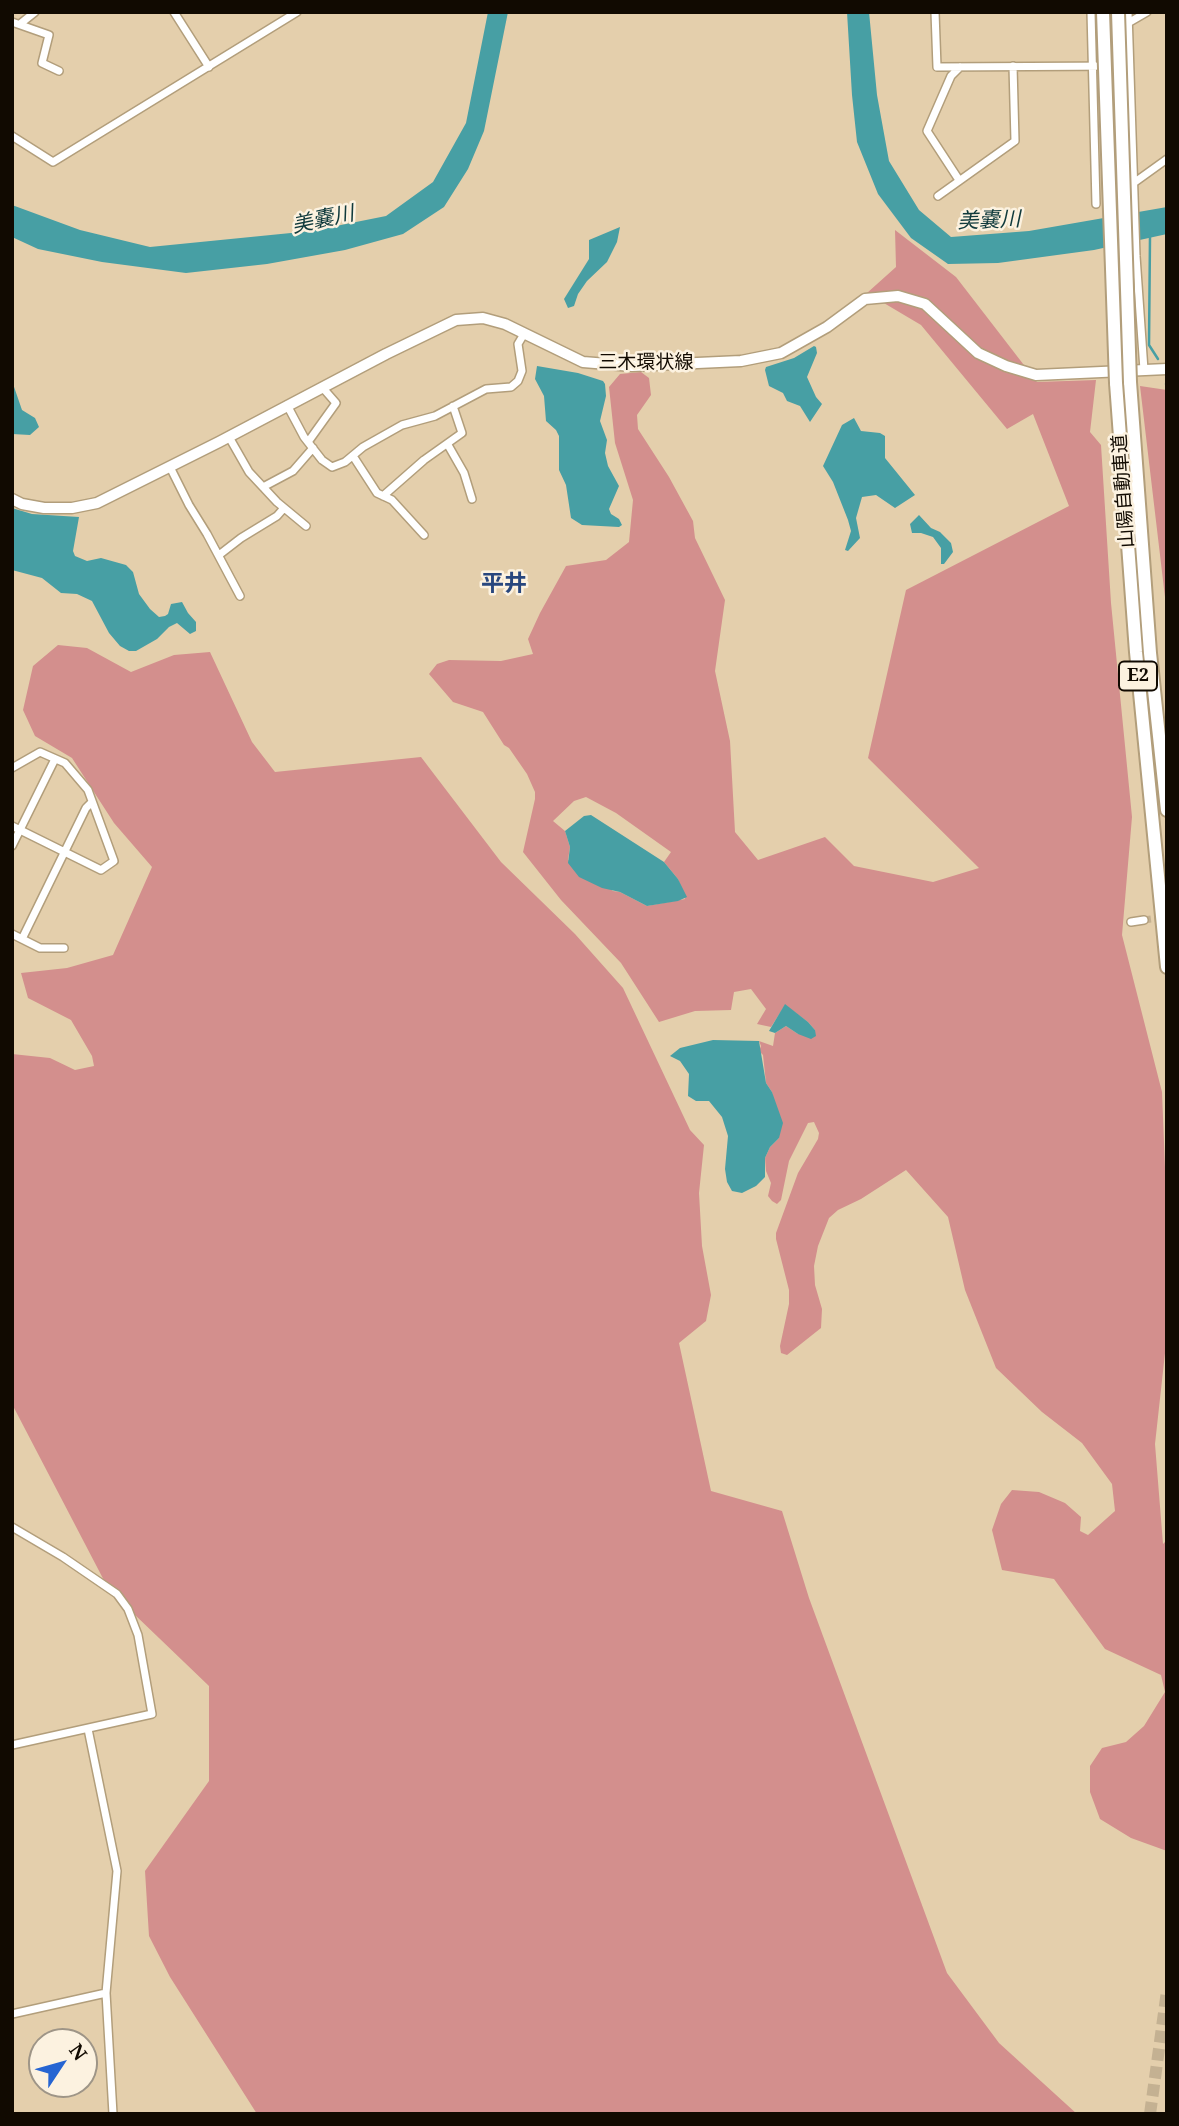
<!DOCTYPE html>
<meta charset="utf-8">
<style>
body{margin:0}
#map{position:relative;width:1179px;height:2126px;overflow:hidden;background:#e4cfac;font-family:"Noto Serif",serif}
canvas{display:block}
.frame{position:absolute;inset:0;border:14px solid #110a01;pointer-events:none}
.north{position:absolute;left:28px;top:2028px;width:70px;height:70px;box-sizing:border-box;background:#fcf2e0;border:2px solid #9e9587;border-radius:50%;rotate:54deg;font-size:19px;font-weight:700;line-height:28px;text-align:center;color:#110a01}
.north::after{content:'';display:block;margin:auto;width:24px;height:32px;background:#2665d2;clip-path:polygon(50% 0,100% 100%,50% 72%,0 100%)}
</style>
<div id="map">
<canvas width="1179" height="2126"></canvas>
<div class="frame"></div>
<div class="north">N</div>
</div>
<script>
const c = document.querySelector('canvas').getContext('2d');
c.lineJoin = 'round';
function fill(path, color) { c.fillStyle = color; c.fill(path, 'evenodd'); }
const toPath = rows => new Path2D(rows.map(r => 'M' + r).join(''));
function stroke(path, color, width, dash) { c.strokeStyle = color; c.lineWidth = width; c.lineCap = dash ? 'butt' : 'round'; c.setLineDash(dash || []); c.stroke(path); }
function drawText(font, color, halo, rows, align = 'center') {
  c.font = font + ' "Noto Serif","Noto Sans JP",serif'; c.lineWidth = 5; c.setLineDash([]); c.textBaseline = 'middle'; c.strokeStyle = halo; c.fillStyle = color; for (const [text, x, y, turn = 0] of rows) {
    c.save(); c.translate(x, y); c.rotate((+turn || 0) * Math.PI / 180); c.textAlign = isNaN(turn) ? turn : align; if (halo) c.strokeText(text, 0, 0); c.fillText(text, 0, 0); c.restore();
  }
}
const forest = toPath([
 [895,230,956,277,1037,382,1096,380,1090,432,1101,445,1111,603,1132,817,1122,935,1162,1092,1167,1218,1167,1335,1155,1444,1163,1544,1167,1540,1167,1851,1131,1838,1100,1819,1090,1792,1090,1766,1102,1748,1126,1742,1144,1726,1165,1692,1161,1675,1105,1649,1054,1579,1002,1570,992,1530,1001,1504,1012,1490,1039,1492,1065,1503,1081,1517,1080,1531,1088,1535,1115,1511,1112,1484,1082,1443,1042,1412,996,1368,965,1290,948,1217,906,1170,861,1199,838,1210,829,1218,818,1246,814,1266,815,1285,822,1309,821,1328,787,1355,781,1353,780,1346,789,1304,789,1290,776,1239,776,1233,798,1173,818,1139,819,1133,814,1122,808,1123,789,1161,781,1200,777,1204,772,1201,768,1196,771,1183,766,1171,765,1158,770,1147,779,1138,772,1092,766,1083,763,1055,759,1051,761,1046,759,1041,773,1046,775,1033,786,1026,798,1034,815,1030,808,1022,785,1005,771,1027,757,1024,766,1009,751,989,734,992,731,1010,695,1011,659,1022,621,963,561,900,523,852,535,799,535,792,527,774,509,748,504,745,483,712,453,702,429,674,437,664,449,660,501,661,533,654,528,639,540,613,566,566,606,560,629,542,633,500,615,443,609,387,620,374,641,372,649,378,651,395,637,415,638,429,669,477,693,521,695,538,725,600,715,671,730,741,735,832,758,860,825,837,854,866,933,882,979,868,868,758,906,590,1069,506,1033,414,1007,429,921,325,867,293,896,267],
 [586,797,616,813,671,852,664,862,678,879,685,899,647,906,620,892,613,891,568,860,570,847,565,831,553,821,574,801],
 [1140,386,1167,390,1167,614],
 [58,645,87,648,131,672,174,655,210,652,252,742,275,772,421,757,501,862,575,934,623,988,690,1130,704,1145,699,1193,702,1246,711,1295,706,1321,679,1343,711,1491,782,1511,809,1598,947,1973,999,2043,1077,2114,257,2114,170,1977,149,1936,145,1871,209,1781,209,1686,109,1590,12,1404,12,1054,50,1058,75,1070,94,1066,92,1056,71,1020,28,998,21,973,67,968,113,955,152,867,114,823,72,758,35,736,23,710,33,666]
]);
const water = toPath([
 [488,12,508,12,484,131,468,169,444,207,403,234,345,250,267,264,186,273,102,262,38,249,12,237,12,205,80,230,150,247,311,231,386,216,433,182,466,123],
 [847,12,869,12,877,95,889,161,919,210,951,237,1029,231,1167,207,1167,234,1094,250,998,263,948,264,911,238,878,194,857,142,852,95],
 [620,227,617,242,607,262,587,281,578,294,574,306,568,308,564,299,589,259,589,240],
 [814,346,816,347,817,353,807,377,816,397,822,404,810,422,800,406,787,401,783,393,769,386,765,370,766,367,794,358],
 [537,366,578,373,603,381,605,384,606,396,600,421,607,440,605,453,608,466,619,486,609,509,611,514,619,519,622,525,619,527,582,525,571,518,566,485,559,470,559,436,556,430,546,421,544,396,535,379],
 [12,381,22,410,35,418,39,427,30,435,12,434],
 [854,418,861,431,880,433,885,436,885,458,915,495,895,508,876,495,862,497,856,518,860,538,848,551,845,550,851,531,848,520,833,482,823,466,842,425],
 [12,508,32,514,79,517,73,551,75,556,87,561,101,558,126,565,133,572,139,594,150,609,159,617,165,616,168,614,171,604,182,602,188,613,196,622,196,631,190,634,177,623,169,627,157,639,136,651,129,651,120,646,109,633,92,601,77,594,61,593,42,578,12,570],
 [919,515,931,528,940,532,951,543,953,552,944,564,941,564,941,548,933,537,921,533,912,533,910,524],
 [591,815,664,862,678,879,687,897,678,901,647,906,620,892,602,888,579,877,568,863,570,847,565,831,584,816],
 [785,1004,808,1022,815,1030,816,1036,811,1039,798,1034,786,1026,775,1033,769,1031],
 [713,1040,759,1041,766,1083,772,1092,783,1123,779,1138,770,1147,765,1158,765,1177,756,1186,742,1193,732,1191,727,1182,725,1169,728,1136,722,1117,709,1101,696,1101,688,1096,689,1074,680,1061,670,1056,680,1048]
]);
const stream = toPath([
 [1150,236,1149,345,1158,359],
 [1166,384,1167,384]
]);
const minorTunnel = toPath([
 [1144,920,1165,917]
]);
const motorwayTunnel = toPath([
 [1150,2114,1167,1991]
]);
const minor = toPath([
 [174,12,209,67],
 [935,12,937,67,1123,66],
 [1091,12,1096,204],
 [1128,12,1136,256,1144,370],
 [12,22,49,35,42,63,59,71],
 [1128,23,1147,12],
 [20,24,35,12],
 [12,136,53,162,297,12],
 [959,180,927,131,951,76,960,67],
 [1135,182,1167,159],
 [938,196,1015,141,1013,66],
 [287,405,304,437,322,460,332,467,345,462,363,447,402,425,435,416,486,389,511,387,518,381,522,371,518,344,524,334],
 [229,437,249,472,277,502,306,526],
 [308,442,336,403,322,387],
 [448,445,464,473,472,499],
 [353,456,377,493,392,500,424,535],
 [170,467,189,505,207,534,240,596],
 [263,487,293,471,313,448],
 [383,496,424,460,462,433,453,406],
 [219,555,241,538,277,516,284,508],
 [12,768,40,752,65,763,88,790,114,861,101,870,12,826],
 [12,846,55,759],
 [1131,922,1144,920],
 [12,934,40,948,64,948],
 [22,939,86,808,92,802],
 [12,1527,63,1557,117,1594,128,1609,138,1635,152,1714,12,1745],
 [88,1729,117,1871,106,1993,113,2114],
 [12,2014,106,1993]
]);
const secondary = toPath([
 [12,499,22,504,44,508,72,508,97,503,219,442,386,354,456,320,483,318,505,324,583,362,632,366,741,361,781,353,827,327,865,299,898,296,925,304,978,353,1006,366,1036,375,1167,369]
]);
const motorway = toPath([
 [1130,382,1150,653,1167,810],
 [1116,383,1136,652,1167,967]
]);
const motorwayBridge = toPath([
 [1103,12,1116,383],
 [1118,12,1130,382]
]);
const shields = [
 [1138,676,38]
];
const shieldNames = [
 ["E2",1138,676]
];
const streetNames = [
 ["三木環状線",646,363],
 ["山陽自動車道",1124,491,-94]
];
const waterNames = [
 ["美嚢川",323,220,-12],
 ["美嚢川",989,221,-2]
];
const quarterNames = [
 ["平井",504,584]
];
fill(forest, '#d38f8d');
fill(water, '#479fa4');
stroke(stream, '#479fa4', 2.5);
stroke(minorTunnel, '#c4b192', 7, [7, 3.5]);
stroke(motorwayTunnel, '#c4b192', 12, [12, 6]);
stroke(minor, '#b29e7b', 10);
stroke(secondary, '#b29e7b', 13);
stroke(motorway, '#b29e7b', 16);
stroke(minor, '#fff', 7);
stroke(secondary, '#fff', 10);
stroke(motorway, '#fff', 12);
stroke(motorwayBridge, '#b29e7b', 16, []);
stroke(motorwayBridge, '#fff', 12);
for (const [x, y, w] of shields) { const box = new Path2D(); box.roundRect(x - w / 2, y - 14.5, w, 29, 5); c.fillStyle = '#fcf2e0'; c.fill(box); stroke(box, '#110a01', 2); }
drawText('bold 18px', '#110a01', null, shieldNames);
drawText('19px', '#110a01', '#fcf2e0', streetNames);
drawText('italic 21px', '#103a3c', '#fcf2e0', waterNames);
drawText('bold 23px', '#28477e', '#fcf2e0', quarterNames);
</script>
